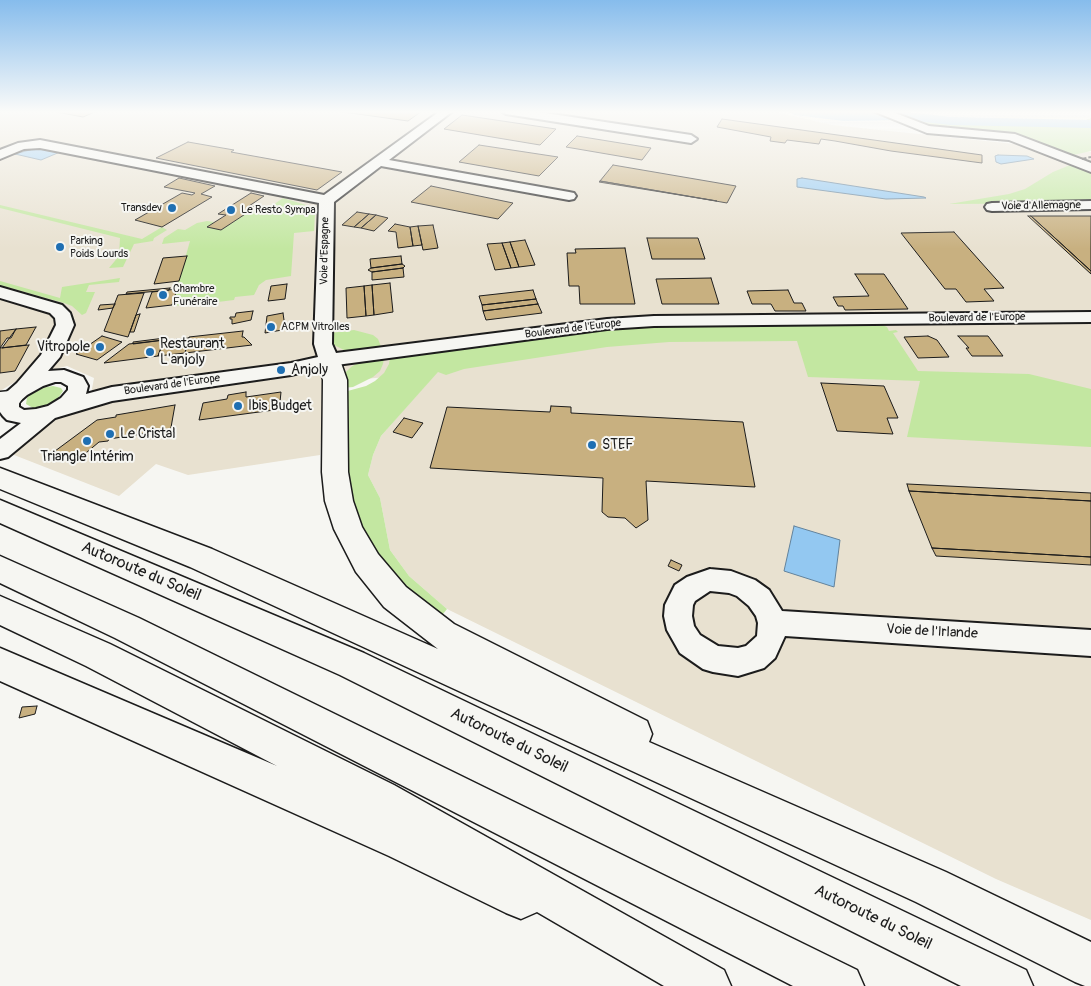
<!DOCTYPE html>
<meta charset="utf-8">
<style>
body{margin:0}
canvas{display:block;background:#f6f6f2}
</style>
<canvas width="1091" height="986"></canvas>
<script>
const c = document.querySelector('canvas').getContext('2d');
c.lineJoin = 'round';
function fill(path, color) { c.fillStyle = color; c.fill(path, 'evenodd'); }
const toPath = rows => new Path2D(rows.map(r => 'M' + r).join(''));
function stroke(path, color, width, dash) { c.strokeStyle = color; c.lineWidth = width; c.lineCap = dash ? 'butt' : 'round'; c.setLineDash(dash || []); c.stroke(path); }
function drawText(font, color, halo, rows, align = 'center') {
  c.font = font + ' Pangolin,sans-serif'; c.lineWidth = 4; c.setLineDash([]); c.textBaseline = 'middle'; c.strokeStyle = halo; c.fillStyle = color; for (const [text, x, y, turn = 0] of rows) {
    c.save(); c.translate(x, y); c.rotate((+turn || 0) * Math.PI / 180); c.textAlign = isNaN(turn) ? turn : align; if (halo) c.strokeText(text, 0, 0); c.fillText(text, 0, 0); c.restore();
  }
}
const built = toPath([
 [0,111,772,111,832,125,1091,152,1091,920,996,879,447,609,409,576,390,550,380,498,368,475,373,455,381,436,437,372,324,383,320,455,188,475,156,464,119,496,9,453,57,419,89,405,94,378,67,366,23,377,0,391]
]);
const green = toPath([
 [898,115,1080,122,1091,118,1091,151,1069,156,1026,140,933,128],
 [1075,163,1091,170,1091,203,949,204,1009,194,1025,189,1053,172],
 [283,198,306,205,312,209,315,215,314,231,294,233,291,276,266,280,259,285,254,295,235,297,234,300,185,306,172,305,190,241,162,244,164,238,178,229,185,230,197,223,207,221,214,222,208,227,221,230,256,207,267,209],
 [0,205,142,239,162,227,167,230,154,238,153,241,134,244,123,267,109,268,119,256,120,238,0,208],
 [120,278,119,282,89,285,86,292,95,292,86,313,82,315,72,306,64,303,0,285,0,281,60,298,62,287],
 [877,323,887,327,889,331,896,330,898,332,893,333,918,371,1029,374,1091,389,1091,447,907,437,920,381,808,377,797,341,669,342,607,347,464,369,446,375,438,372,381,436,373,455,368,475,380,498,390,550,409,576,447,609,439,619,412,597,361,533,345,476,344,392,366,386,375,381,384,373,389,364,390,357,588,330,649,326],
 [354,330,373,335,378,339,382,349,353,352,346,351,334,345,331,333],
 [384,358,383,364,380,371,373,377,353,387,343,388,343,375,351,367,361,361],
 [53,386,61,388,63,391,56,401,39,408,33,408,26,404,27,398,30,394,41,388]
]);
const water = toPath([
 [37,148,42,148,60,152,41,160,15,154,37,148],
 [998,155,1027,156,1034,159,1001,164,996,162,995,156,998,155],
 [802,178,924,197,926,198,886,199,797,187,797,179,802,178],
 [794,526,840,540,834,587,784,571,794,526]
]);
const river = toPath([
 [788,111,906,112,951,117,1091,120,1091,128,951,125,906,120,843,121,795,115,788,111]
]);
const building = toPath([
 [51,111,97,111,83,117,51,111],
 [336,111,422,111,408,121,336,111],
 [462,115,556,129,540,145,444,129,462,115],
 [722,119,982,155,982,163,891,151,835,141,821,139,819,144,787,140,785,143,770,141,771,137,717,127,722,119],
 [577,136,651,148,642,160,566,147,577,136],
 [188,142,234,150,231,152,342,172,317,190,156,158,188,142],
 [479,145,558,157,539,176,459,162,479,145],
 [613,165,736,186,727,203,600,181,613,165],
 [179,178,215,186,201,194,212,197,162,227,135,220,182,193,192,195,195,193,164,187,179,178],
 [600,181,717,201,599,182,600,181],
 [431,186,513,203,498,219,411,202,431,186],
 [251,193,264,196,249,206,256,207,221,230,207,227,226,215,218,214,251,193],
 [357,212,369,214,354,227,342,225,357,212],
 [369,214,376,215,361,228,354,227,369,214],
 [376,215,388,218,374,231,361,228,376,215],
 [1028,216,1031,216,1091,271,1091,274,1028,216],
 [1031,216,1091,216,1091,271,1031,216],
 [395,224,410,227,413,246,398,248,396,232,388,231,395,224],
 [433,225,438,248,423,250,418,226,433,225],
 [418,226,422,245,413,246,410,227,418,226],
 [954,232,1004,288,984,289,994,301,966,302,956,289,945,289,901,233,954,232],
 [647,238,698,238,705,259,652,259,647,238],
 [525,240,535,265,519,267,510,242,525,240],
 [510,242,519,267,511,268,502,243,510,242],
 [502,243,511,268,495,270,487,244,502,243],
 [625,248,635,304,580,304,579,286,569,286,567,253,576,253,575,249,625,248],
 [187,256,179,281,154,284,163,258,187,256],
 [401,256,402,264,371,268,370,259,401,256],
 [402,264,405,266,403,268,372,272,368,270,371,268,402,264],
 [403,268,404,277,372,280,372,272,403,268],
 [855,274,884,274,908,309,845,310,843,306,838,306,833,297,869,296,855,274],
 [711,278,719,304,662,304,656,279,711,278],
 [390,283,393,312,374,315,372,285,390,283],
 [287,284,285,299,268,301,271,286,287,284],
 [372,285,374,315,366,316,364,286,372,285],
 [364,286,366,316,347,318,346,288,364,286],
 [170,288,169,290,126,294,127,292,170,288],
 [177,289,172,305,146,308,152,292,177,289],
 [533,290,536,299,482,305,479,296,533,290],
 [788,290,794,303,802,303,806,311,775,311,771,304,752,304,747,291,788,290],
 [144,293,128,337,104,331,118,295,144,293],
 [536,299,538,304,483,311,482,305,536,299],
 [115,304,113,308,98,310,100,305,115,304],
 [538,304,542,313,486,320,483,311,538,304],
 [253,311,251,320,232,324,232,319,230,319,230,317,235,317,236,313,253,311],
 [283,313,284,320,282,330,265,333,267,316,283,313],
 [140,314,134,332,130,332,136,315,140,314],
 [36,327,26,345,2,348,16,329,36,327],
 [16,329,11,338,7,338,0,348,0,331,16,329],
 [243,331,242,337,244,337,252,345,185,353,189,337,243,331],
 [102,336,122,342,97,360,76,354,102,336],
 [928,336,937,340,949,357,918,358,904,337,928,336],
 [958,336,988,336,1003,356,972,356,966,348,969,348,958,336],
 [165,338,164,340,133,344,133,342,165,338],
 [189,338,185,353,158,356,164,340,167,340,166,343,175,342,176,339,189,338],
 [164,340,158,356,104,363,129,344,164,340],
 [29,345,15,371,0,373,0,348,29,345],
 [821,383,884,386,898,418,887,418,893,434,837,431,821,383],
 [246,392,246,397,281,392,280,402,274,403,274,410,199,420,203,403,227,399,228,395,246,392],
 [175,405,170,433,160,434,161,431,109,439,108,441,99,442,74,463,51,454,97,420,116,417,116,415,175,405],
 [551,406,571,407,571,413,743,422,755,487,646,481,648,520,636,528,625,518,608,517,602,512,603,478,430,468,447,407,550,412,551,406],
 [404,418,423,423,412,438,393,432,404,418],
 [907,484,1091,493,1091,501,909,491,907,484],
 [909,491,1091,501,1091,557,932,548,909,491],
 [932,548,1091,557,1091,565,936,556,932,548],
 [671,560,682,565,679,571,668,566,671,560],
 [37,706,35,714,19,718,22,707,37,706]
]);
const minor = toPath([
 [440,111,453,111,389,160,569,192,574,193,576,196,574,199,569,200,381,166,334,202,332,344,336,353,607,319,654,316,1091,312,1091,322,654,326,607,329,329,366,291,375,112,401,55,418,8,457,0,459,0,439,21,423,7,420,3,416,0,412,0,398,17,383,41,355,56,325,55,318,50,313,0,298,0,287,62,305,70,313,74,325,60,357,48,371,64,370,83,377,88,386,86,394,112,387,291,363,318,357,314,344,319,203,40,148,24,149,0,159,0,150,18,143,40,140,324,195,440,111],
 [55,382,61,382,68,386,68,390,61,398,48,406,36,409,24,410,19,407,19,402,27,395,43,386,55,382],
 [501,111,532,111,691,135,697,139,691,143,506,114,501,111],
 [873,111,890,111,929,126,1015,134,1091,163,1091,172,1009,140,927,133,873,111],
 [1091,201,1091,209,992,211,987,210,985,207,987,204,992,203,1091,201],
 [710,569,731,571,755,580,769,590,782,611,1091,630,1091,656,785,636,775,658,764,668,738,676,713,672,703,669,680,653,667,630,664,616,665,605,675,585,687,577,710,569],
 [710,591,729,593,737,596,749,606,756,616,758,623,757,636,746,646,738,648,718,646,700,635,694,626,692,616,693,605,695,601,710,591]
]);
const major = toPath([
 [329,353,337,355,340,360,347,380,348,472,353,501,362,527,378,554,406,587,454,624,647,721,652,734,649,742,946,872,1091,942,1091,986,1085,986,1075,982,916,902,190,567,0,489,0,468,212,549,438,649,384,607,356,572,334,529,325,501,322,472,323,380,318,360,321,355,329,353],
 [10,391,18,393,22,399,18,405,0,408,0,392,10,391],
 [0,596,110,644,394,785,724,970,731,986,664,986,537,912,521,919,506,913,389,856,0,681,0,648,277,766,86,666,0,625,0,596]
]);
const highway = toPath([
 [0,500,364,653,1026,970,1033,986,961,986,340,675,0,523,0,500],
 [0,556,139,618,857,970,864,986,793,986,115,638,0,583,0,556]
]);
const rail = toPath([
 [1082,159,1091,157]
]);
const markers = [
 [172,208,5,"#1f6fb2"],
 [231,210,5,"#1f6fb2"],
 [60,247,5,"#1f6fb2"],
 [163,295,5,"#1f6fb2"],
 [271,327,5,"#1f6fb2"],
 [100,347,5,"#1f6fb2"],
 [150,352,5,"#1f6fb2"],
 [281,370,5,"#1f6fb2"],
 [238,406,5,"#1f6fb2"],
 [110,434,5,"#1f6fb2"],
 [87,441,5,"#1f6fb2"],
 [592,445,5,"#1f6fb2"]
];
const farStreetnames = [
 ["Voie d'Allemagne",1041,206,-1],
 ["Voie d'Espagne",325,251,-89],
 ["Boulevard de l'Europe",977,318,-1],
 ["Boulevard de l'Europe",573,329,-7],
 ["Boulevard de l'Europe",172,385,-8]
];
const farPoinames = [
 ["Transdev",162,208,"right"],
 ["Le Resto Sympa",241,210],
 ["Parking",70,241],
 ["Poids Lourds",70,254],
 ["Chambre",173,289],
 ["Funéraire",173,302],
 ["ACPM Vitrolles",281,327]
];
const poiNames = [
 ["Restaurant",160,344],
 ["L'anjoly",160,360],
 ["Vitropole",90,347,"right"],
 ["Anjoly",291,370],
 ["Ibis Budget",248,406],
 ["Le Cristal",120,434],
 ["STEF",602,445],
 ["Triangle Intérim",87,457,"center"]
];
const streetNames = [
 ["Voie de l'Irlande",932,632,3]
];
const nearStreetnames = [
 ["Autoroute du Soleil",141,572,23],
 ["Autoroute du Soleil",509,741,26],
 ["Autoroute du Soleil",873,918,26]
];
fill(built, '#e8e1d0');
fill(green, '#c3e7a1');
fill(water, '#93c8f1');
stroke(water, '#63839c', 1);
fill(river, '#93c8f1');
fill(building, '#c8b080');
stroke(building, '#1c1c1c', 1);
stroke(minor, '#1c1c1c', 4);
stroke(major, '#1c1c1c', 3);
stroke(highway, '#1c1c1c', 3);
fill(minor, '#f6f6f2');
fill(major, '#f6f6f2');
fill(highway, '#f6f6f2');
stroke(rail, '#1c1c1c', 2, [4.5, 2]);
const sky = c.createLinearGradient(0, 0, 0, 249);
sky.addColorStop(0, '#86bcec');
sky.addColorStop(0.45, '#fbfbf9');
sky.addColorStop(1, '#fbfbf900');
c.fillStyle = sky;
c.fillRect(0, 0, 1091, 249);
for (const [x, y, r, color] of markers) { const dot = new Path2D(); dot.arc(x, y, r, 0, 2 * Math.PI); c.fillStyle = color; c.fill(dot); stroke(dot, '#f6f6f2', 2); }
drawText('11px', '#1c1c1c', '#f6f6f2', farStreetnames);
drawText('11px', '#1c1c1c', '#f6f6f2', farPoinames, 'left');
drawText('14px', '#1c1c1c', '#f6f6f2', poiNames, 'left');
drawText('14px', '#1c1c1c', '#f6f6f2', streetNames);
drawText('16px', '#1c1c1c', '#f6f6f2', nearStreetnames);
</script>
